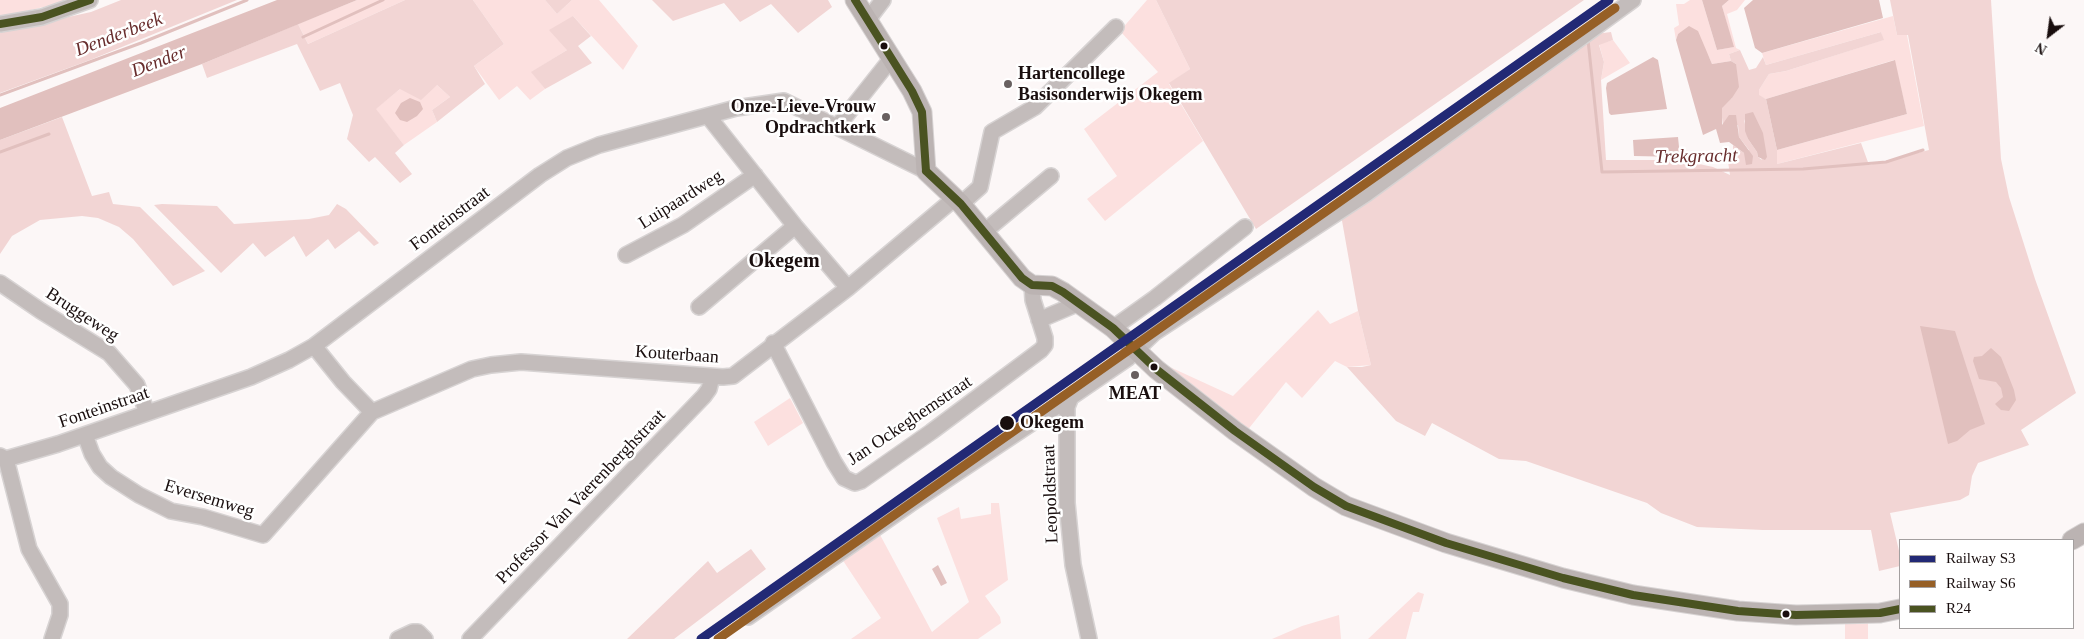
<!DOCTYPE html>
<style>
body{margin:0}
#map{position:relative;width:2084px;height:639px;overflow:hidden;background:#fcf7f7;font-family:Georgia,serif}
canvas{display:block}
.legend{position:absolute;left:1899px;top:539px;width:175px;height:90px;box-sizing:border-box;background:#fff;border:1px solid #a39f9f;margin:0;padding:6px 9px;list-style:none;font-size:15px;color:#190e0e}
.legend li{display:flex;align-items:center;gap:10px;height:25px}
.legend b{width:25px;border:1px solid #a39f9f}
.north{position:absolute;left:2024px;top:10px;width:50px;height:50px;-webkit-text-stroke:4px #fff;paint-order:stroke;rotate:210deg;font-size:14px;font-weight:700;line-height:20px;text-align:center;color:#190e0e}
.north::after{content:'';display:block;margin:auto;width:18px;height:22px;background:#190e0e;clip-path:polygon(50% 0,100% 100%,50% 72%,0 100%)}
</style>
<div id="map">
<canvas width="2084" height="639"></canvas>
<ul class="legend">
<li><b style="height:6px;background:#222975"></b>Railway S3</li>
<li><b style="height:6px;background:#965f26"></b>Railway S6</li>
<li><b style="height:6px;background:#4a5321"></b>R24</li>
</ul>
<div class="north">N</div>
</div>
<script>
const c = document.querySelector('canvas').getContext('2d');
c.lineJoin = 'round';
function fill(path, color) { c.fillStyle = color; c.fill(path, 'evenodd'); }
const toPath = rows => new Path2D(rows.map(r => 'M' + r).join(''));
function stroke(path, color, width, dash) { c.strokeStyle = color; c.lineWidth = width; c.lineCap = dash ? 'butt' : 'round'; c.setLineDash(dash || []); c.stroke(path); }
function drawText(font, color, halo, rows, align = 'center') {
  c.font = font + ' Georgia,serif'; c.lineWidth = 5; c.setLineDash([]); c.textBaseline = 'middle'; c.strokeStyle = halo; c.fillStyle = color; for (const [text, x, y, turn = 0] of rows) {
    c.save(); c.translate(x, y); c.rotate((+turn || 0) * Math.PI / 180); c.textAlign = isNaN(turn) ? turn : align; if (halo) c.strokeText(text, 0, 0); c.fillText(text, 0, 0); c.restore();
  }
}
const green = toPath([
 [0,0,74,0,0,17],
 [357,0,405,0,308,44,298,24],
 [473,0,545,0,557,14,572,0,599,0,638,46,623,70,573,16,567,50,532,72,545,89,530,100,517,86,499,100,474,66,504,44],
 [1147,0,1156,0,1190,69,1169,84,1203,141,1105,221,1087,199,1117,176,1084,129,1158,72,1120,31],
 [1690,0,1702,0,1717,50,1733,47,1722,6,1729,0,1745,0,1737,10,1727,14,1736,48,1740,50,1729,54,1731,61,1712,64,1708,55,1682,33,1678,34,1676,40,1674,28,1679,25,1676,4,1684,4],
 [1893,16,1897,35,1907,35,1924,126,1777,164,1777,150,1907,114,1894,60,1766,99,1759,96,1759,90,1769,74,1786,71,1883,40,1881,32,1766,65,1762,53],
 [1613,40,1630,63,1601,80,1604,62,1599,44],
 [437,85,450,97,432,110,437,122,404,145,375,109,400,89],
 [1318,310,1330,324,1358,311,1371,365,1347,367,1335,361,1302,398,1286,382,1246,432,1159,362,1233,396],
 [790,398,803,423,768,446,754,422],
 [991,503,999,503,1008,580,985,596,1000,617,1001,623,978,639,851,639,881,618,840,556,878,531,932,632,969,602,937,518,959,507,961,519,991,514],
 [1418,592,1424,594,1419,612,1413,612,1406,639,1368,639],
 [1339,615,1341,639,1272,639,1302,626],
 [1868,623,1868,639,1845,639,1845,624]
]);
const forest = toPath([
 [121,0,237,0,90,60,0,93,0,32,91,12],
 [405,0,473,0,504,44,474,66,485,84,437,122,432,110,450,97,437,85,421,100,400,89,376,109,404,145,395,153,412,174,400,183,375,157,369,162,347,139,353,115,340,83,320,91,297,44,207,78,202,64,298,24,308,44],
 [545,0,572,0,557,14],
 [652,0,828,0,832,7,798,33,771,4,740,22,724,3,673,21],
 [1156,0,1584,0,1256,229,1169,83,1190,69],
 [1890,0,1991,0,2001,159,2009,197,2035,279,2076,393,2021,430,2029,445,1978,463,1972,476,1969,495,1960,500,1890,513,1900,555,1900,566,1879,571,1871,530,1763,530,1697,527,1661,513,1647,503,1526,461,1499,459,1432,423,1425,436,1396,421,1347,367,1362,367,1371,365,1358,311,1341,215,1588,35,1611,32,1613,40,1599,45,1604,62,1601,80,1606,160,1681,160,1713,167,1730,175,1727,155,1733,152,1733,145,1744,153,1749,150,1739,137,1738,125,1723,127,1721,108,1732,98,1736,64,1731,61,1729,54,1740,50,1749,70,1756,68,1763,57,1766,65,1881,32,1884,40,1786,71,1769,74,1759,90,1759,95,1766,99,1777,150,1777,164,1861,143,1869,165,1929,150,1908,35,1897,35],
 [1744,119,1762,160,1758,157,1757,152,1748,139],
 [573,16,591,36,578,46,592,63,545,89,531,72,567,50,549,30],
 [62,117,92,196,109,192,113,204,140,207,205,271,173,286,133,239,119,227,98,218,82,216,40,220,12,236,0,254,0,140],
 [162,204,217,206,234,224,309,219,329,215,337,204,346,209,379,243,374,246,359,231,335,249,328,239,306,257,294,236,265,257,253,243,221,273,154,205],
 [751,549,766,569,674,639,627,639,708,561,717,573]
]);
const water = toPath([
 [277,0,357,0,202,64,0,140,0,108],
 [1702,0,1729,0,1722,6,1734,47,1717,50],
 [1753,0,1879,0,1883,18,1762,53,1755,48,1744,8],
 [1689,26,1698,31,1712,64,1731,61,1736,64,1739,87,1732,98,1722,108,1722,125,1729,115,1736,115,1739,137,1753,156,1752,164,1746,165,1744,153,1729,142,1720,143,1716,129,1703,135,1676,40,1678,34],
 [1653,57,1658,60,1667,109,1611,115,1609,113,1606,88,1607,83],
 [1895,60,1907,114,1777,150,1766,99],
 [410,98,420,102,423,109,417,116,407,122,400,120,395,113,401,103],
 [1753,112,1763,133,1767,157,1765,160,1758,157,1757,152,1748,139,1745,131,1745,114],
 [1678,137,1680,157,1634,156,1633,140],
 [1920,326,1955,331,1985,424,1970,430,1957,441,1948,444],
 [1991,348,2001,357,2014,390,2016,400,2009,411,2001,410,1995,404,2003,397,2001,388,1996,382,1979,379,1973,361,1974,357,1982,356],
 [938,565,947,583,941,586,932,569]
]);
const stream = toPath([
 [303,37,383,0],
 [1588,40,1602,172,1803,169,1886,162,1923,150],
 [0,95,141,43,247,0],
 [0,152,49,134]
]);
const minor = toPath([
 [867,21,883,0],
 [0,24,42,17,90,0],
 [708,116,795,226,848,288],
 [837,127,891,59],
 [961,204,980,187,992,132,1035,107,1116,27],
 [984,232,1051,176],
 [626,255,683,225,755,175],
 [0,283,41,311,109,353,137,385,147,413],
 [699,307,795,226],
 [1039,320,1079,303],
 [1113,328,1155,298,1245,227],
 [773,343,834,462,844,478,855,483,861,481,931,432,1041,350,1045,345,1045,338,1033,300,1032,285],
 [314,346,343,382,372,412],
 [85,435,92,454,100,467,111,477,139,495,171,511,203,517,263,535,372,412,472,369,491,365,521,362,723,377,733,376,848,288,955,198],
 [0,456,6,459,58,444,251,377,289,360,314,346,540,175,567,158,599,145,736,108,784,101,926,171],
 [6,459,29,549,60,604,60,615,52,639],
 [748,617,910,504,1071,397],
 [398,639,413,632,418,632,425,639],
 [470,639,704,396,709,389,712,377],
 [1089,639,1073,565,1067,503,1067,407,1071,397,1128,358,1154,333,1366,194,1633,0]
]);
const major = toPath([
 [855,0,912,91,922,112,926,171,961,204,1022,278,1032,285,1052,286,1063,292,1113,328,1156,369,1235,431,1314,487,1346,506,1446,543,1563,578,1633,595,1738,611,1796,615,1880,613,1900,609],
 [2072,540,2084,533]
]);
const bus1 = toPath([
 [855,0,912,91,922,112,926,171],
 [0,24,42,17,90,0],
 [926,171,961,204,1022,278,1032,285,1052,286,1063,292,1113,328,1156,369,1235,431,1314,487,1346,506,1446,543,1563,578,1633,595,1738,611,1796,615,1880,613,1900,609]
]);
const rail1 = toPath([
 [701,639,1609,0]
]);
const rail2 = toPath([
 [718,639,1615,8]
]);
const markers = [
 [884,46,4.5,"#190e0e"],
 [1008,84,5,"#686060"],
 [886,117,5,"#686060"],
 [1154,367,4.5,"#190e0e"],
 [1135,375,5,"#686060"],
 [1007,423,8,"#190e0e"],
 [1786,614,4.5,"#190e0e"]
];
const poiNames = [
 ["Hartencollege",1018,74],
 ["Basisonderwijs Okegem",1018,95],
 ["Onze-Lieve-Vrouw",876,107,"right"],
 ["Opdrachtkerk",876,128,"right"],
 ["MEAT",1135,394,"center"]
];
const streetNames = [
 ["Luipaardweg",681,200,-32],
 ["Fonteinstraat",450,219,-37],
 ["Bruggeweg",82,315,33],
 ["Kouterbaan",677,355,4],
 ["Fonteinstraat",104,408,-19],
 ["Jan Ockeghemstraat",910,421,-34],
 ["Leopoldstraat",1051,494,-92],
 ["Professor Van Vaerenberghstraat",581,497,-46],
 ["Eversemweg",209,499,17]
];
const stopNames = [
 ["Okegem",1020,423]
];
const waterNames = [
 ["Denderbeek",119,35,-21],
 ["Dender",159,62,-21],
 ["Trekgracht",1696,157,-1]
];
const quarterNames = [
 ["Okegem",784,262]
];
fill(green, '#fce0df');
fill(forest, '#f2d5d4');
fill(water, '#e1c0be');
stroke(stream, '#e1c0be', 3);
stroke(minor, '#d7d3d3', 18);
stroke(major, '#d7d3d3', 21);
stroke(minor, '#c3bcbb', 15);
stroke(major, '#bbb3b2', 19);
stroke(bus1, '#4a5321', 8);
stroke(rail1, '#222975', 9);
stroke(rail2, '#965f26', 9);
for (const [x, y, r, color] of markers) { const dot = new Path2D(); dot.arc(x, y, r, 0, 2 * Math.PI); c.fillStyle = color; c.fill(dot); stroke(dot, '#fff', 2); }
drawText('bold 18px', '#190e0e', '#fff', poiNames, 'left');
drawText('18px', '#190e0e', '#fff', streetNames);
drawText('bold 18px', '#190e0e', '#fff', stopNames, 'left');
drawText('italic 19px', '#682d2d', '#fff', waterNames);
drawText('bold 20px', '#190e0e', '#fff', quarterNames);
</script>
